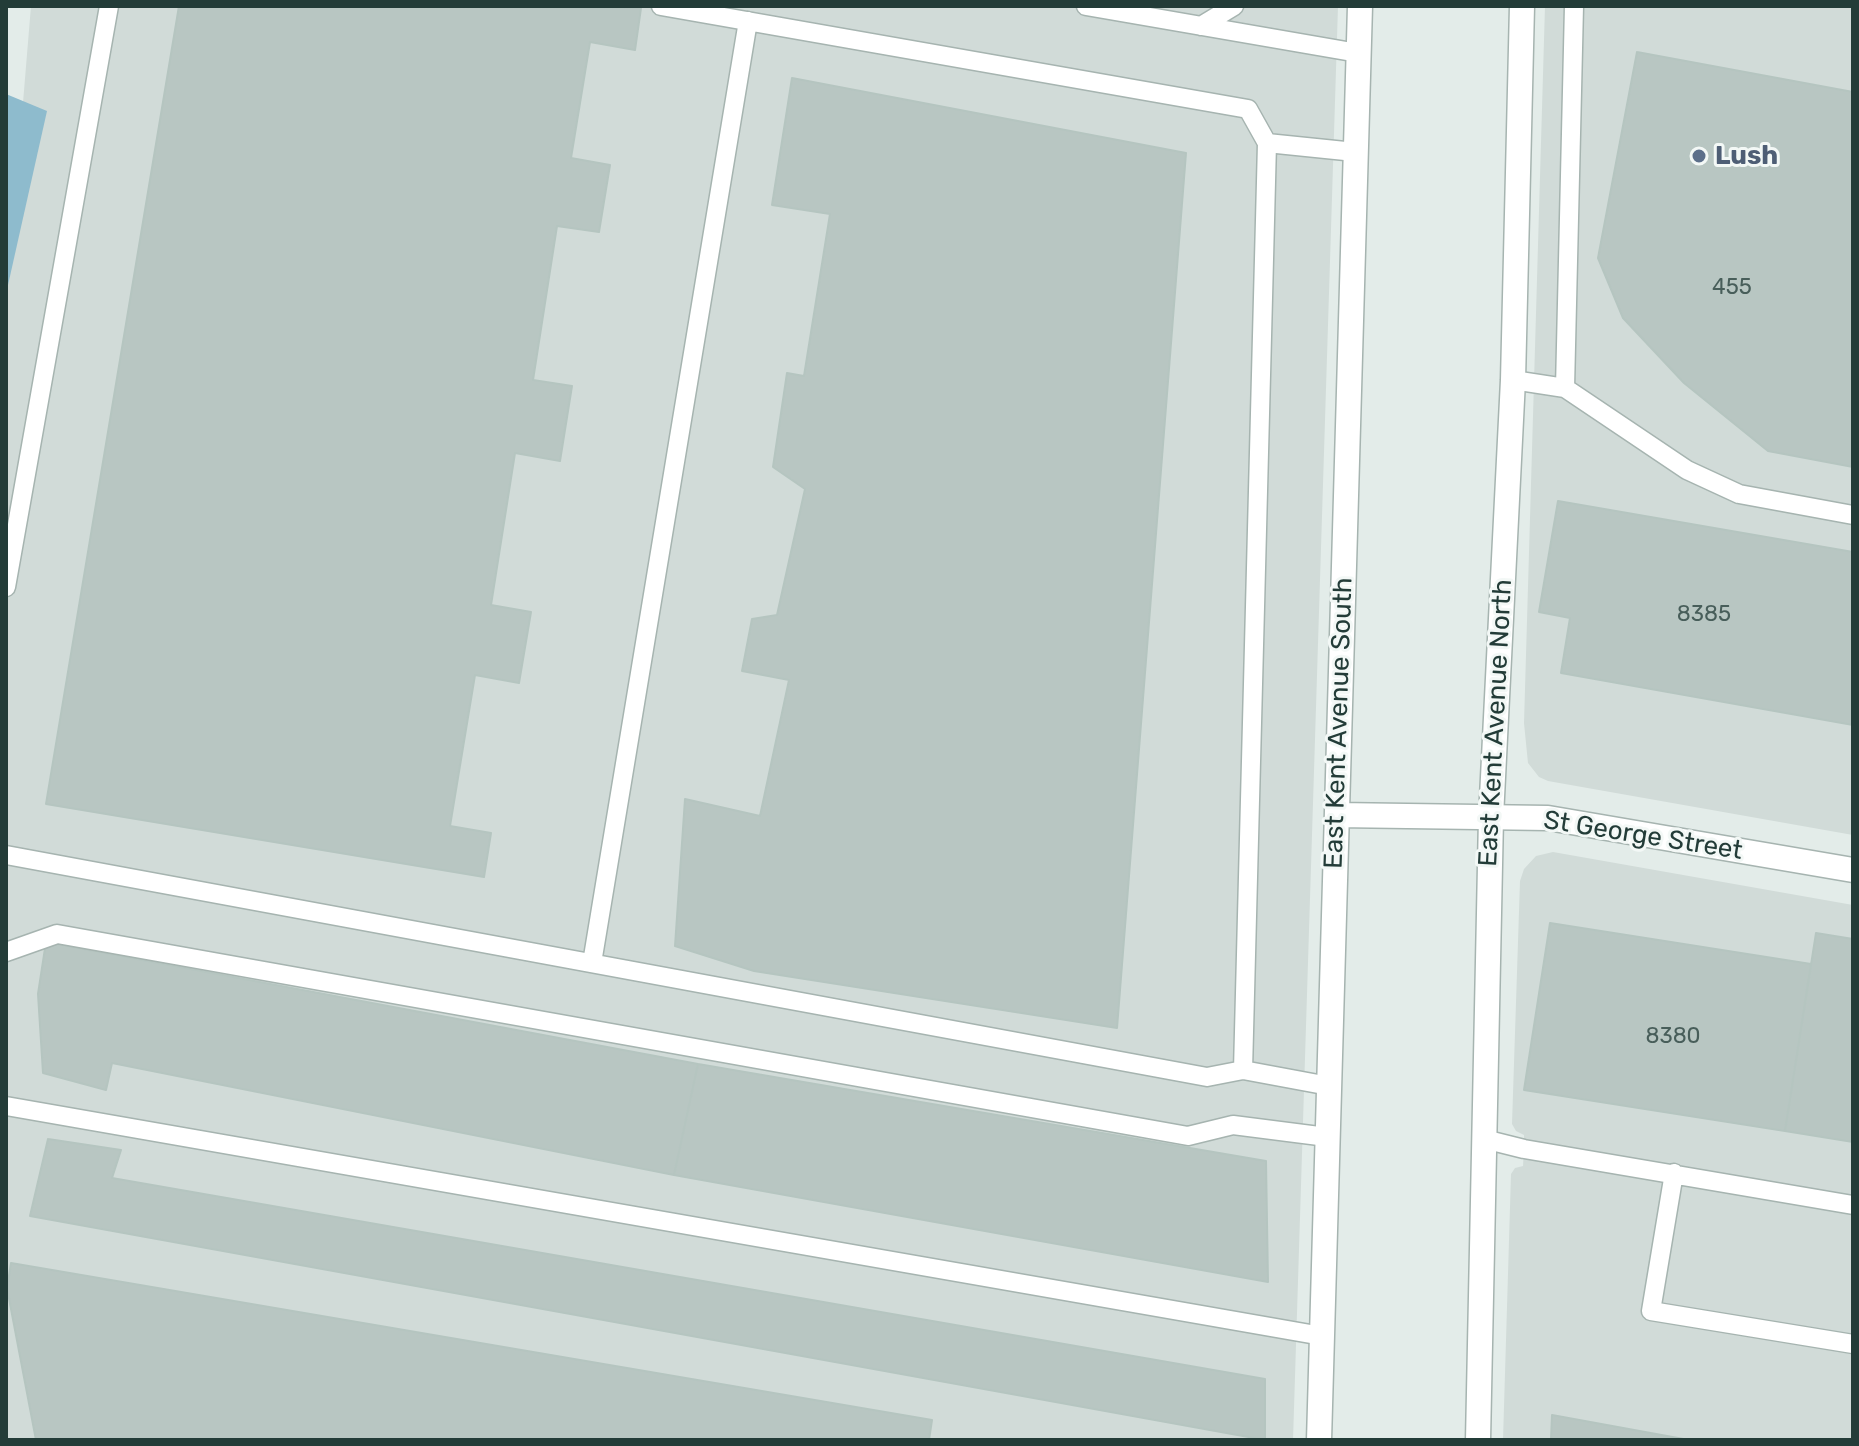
<!DOCTYPE html>
<style>
body{margin:0}
#map{position:relative;width:1859px;height:1446px;overflow:hidden;background:#e3ece9;font-family:Rubik,sans-serif}
canvas{display:block}
.frame{position:absolute;inset:0;border:8px solid #233c38;pointer-events:none}
</style>
<div id="map">
<canvas width="1859" height="1446"></canvas>
<div class="frame"></div>
</div>
<script>
const c = document.querySelector('canvas').getContext('2d');
c.lineJoin = 'round';
function fill(path, color) { c.fillStyle = color; c.fill(path, 'evenodd'); }
const toPath = rows => new Path2D(rows.map(r => 'M' + r).join(''));
function stroke(path, color, width, dash) { c.strokeStyle = color; c.lineWidth = width; c.lineCap = dash ? 'butt' : 'round'; c.setLineDash(dash || []); c.stroke(path); }
function drawText(font, color, halo, rows, align = 'center') {
  c.font = font + ' Rubik,sans-serif'; c.lineWidth = 6; c.setLineDash([]); c.textBaseline = 'middle'; c.strokeStyle = halo; c.fillStyle = color; for (const [text, x, y, turn = 0] of rows) {
    c.save(); c.translate(x, y); c.rotate((+turn || 0) * Math.PI / 180); c.textAlign = isNaN(turn) ? turn : align; if (halo) c.strokeText(text, 0, 0); c.fillText(text, 0, 0); c.restore();
  }
}
const built = toPath([
 [31,6,1338,6,1293,1440,6,1440,6,308],
 [1545,6,1853,6,1853,835,1548,781,1539,777,1528,763,1524,723],
 [1553,852,1853,905,1853,1440,1503,1440,1511,1174,1515,1168,1523,1166,1524,1149,1524,1135,1516,1131,1512,1124,1520,881,1524,869,1536,856]
]);
const water = toPath([
 [6,94,47,111,6,294]
]);
const building = toPath([
 [179,6,641,8,635,50,590,42,571,158,610,165,599,232,557,226,533,380,572,386,560,461,515,453,491,605,531,612,519,683,475,675,450,826,491,833,484,877,46,804,179,6],
 [1637,52,1853,92,1853,467,1768,451,1684,383,1623,318,1598,258,1637,52],
 [792,78,1186,153,1117,1028,754,971,675,946,685,799,760,816,789,680,742,671,752,619,777,615,805,489,773,467,787,373,804,376,830,214,772,205,792,78],
 [1558,501,1853,552,1853,725,1561,673,1570,618,1539,612,1558,501],
 [1550,923,1811,964,1785,1131,1524,1090,1550,923],
 [1816,933,1853,939,1853,1142,1785,1131,1816,933],
 [46,942,698,1064,674,1175,112,1063,106,1090,43,1073,38,994,46,942],
 [698,1064,1266,1161,1268,1282,674,1175,698,1064],
 [48,1139,121,1150,112,1178,1265,1379,1265,1440,30,1216,48,1139],
 [11,1263,932,1420,929,1440,36,1440,7,1288,11,1263],
 [1552,1415,1689,1440,1551,1440,1552,1415]
]);
const service = toPath([
 [661,6,1248,109,1267,143,1355,152],
 [1086,6,1358,53],
 [1201,26,1234,6],
 [1513,380,1565,388,1687,470,1739,494,1853,515],
 [1565,388,1574,6],
 [6,587,109,6],
 [6,855,1207,1077,1243,1070,1329,1086],
 [6,952,57,934,1188,1136,1233,1125,1327,1137],
 [592,963,748,21],
 [1243,1070,1267,143],
 [6,1106,1322,1336],
 [1484,1139,1524,1149,1853,1205],
 [1674,1173,1651,1311,1853,1344]
]);
const minor = toPath([
 [1337,815,1548,818,1853,870],
 [1319,1440,1360,6]
]);
const tertiary = toPath([
 [1478,1440,1491,817,1513,380,1522,6]
]);
const markers = [
 [1699,156,8,"#5c6f8a"]
];
const numberNames = [
 ["455",1732,288],
 ["8385",1704,615],
 ["8380",1673,1037]
];
const serviceNames = [
 ["Lush",1715,156]
];
const streetNames = [
 ["East Kent Avenue South",1339,723,-88],
 ["East Kent Avenue North",1496,723,-87],
 ["St George Street",1643,836,9]
];
fill(built, '#d1dbd8');
fill(water, '#8ebbcd');
fill(building, '#b8c6c2');
stroke(building, '#b5c5c0', 2);
stroke(service, '#a6b4b0', 21);
stroke(minor, '#a6b4b0', 27);
stroke(tertiary, '#a6b4b0', 27);
stroke(service, '#fff', 18);
stroke(minor, '#fff', 24);
stroke(tertiary, '#fff', 24);
for (const [x, y, r, color] of markers) { const dot = new Path2D(); dot.arc(x, y, r, 0, 2 * Math.PI); c.fillStyle = color; c.fill(dot); stroke(dot, '#f3f8f6', 3); }
drawText('22px', '#485e5a', null, numberNames);
drawText('bold 26px', '#4e5e75', '#f3f8f6', serviceNames, 'left');
drawText('26px', '#233c38', '#f3f8f6', streetNames);
</script>
